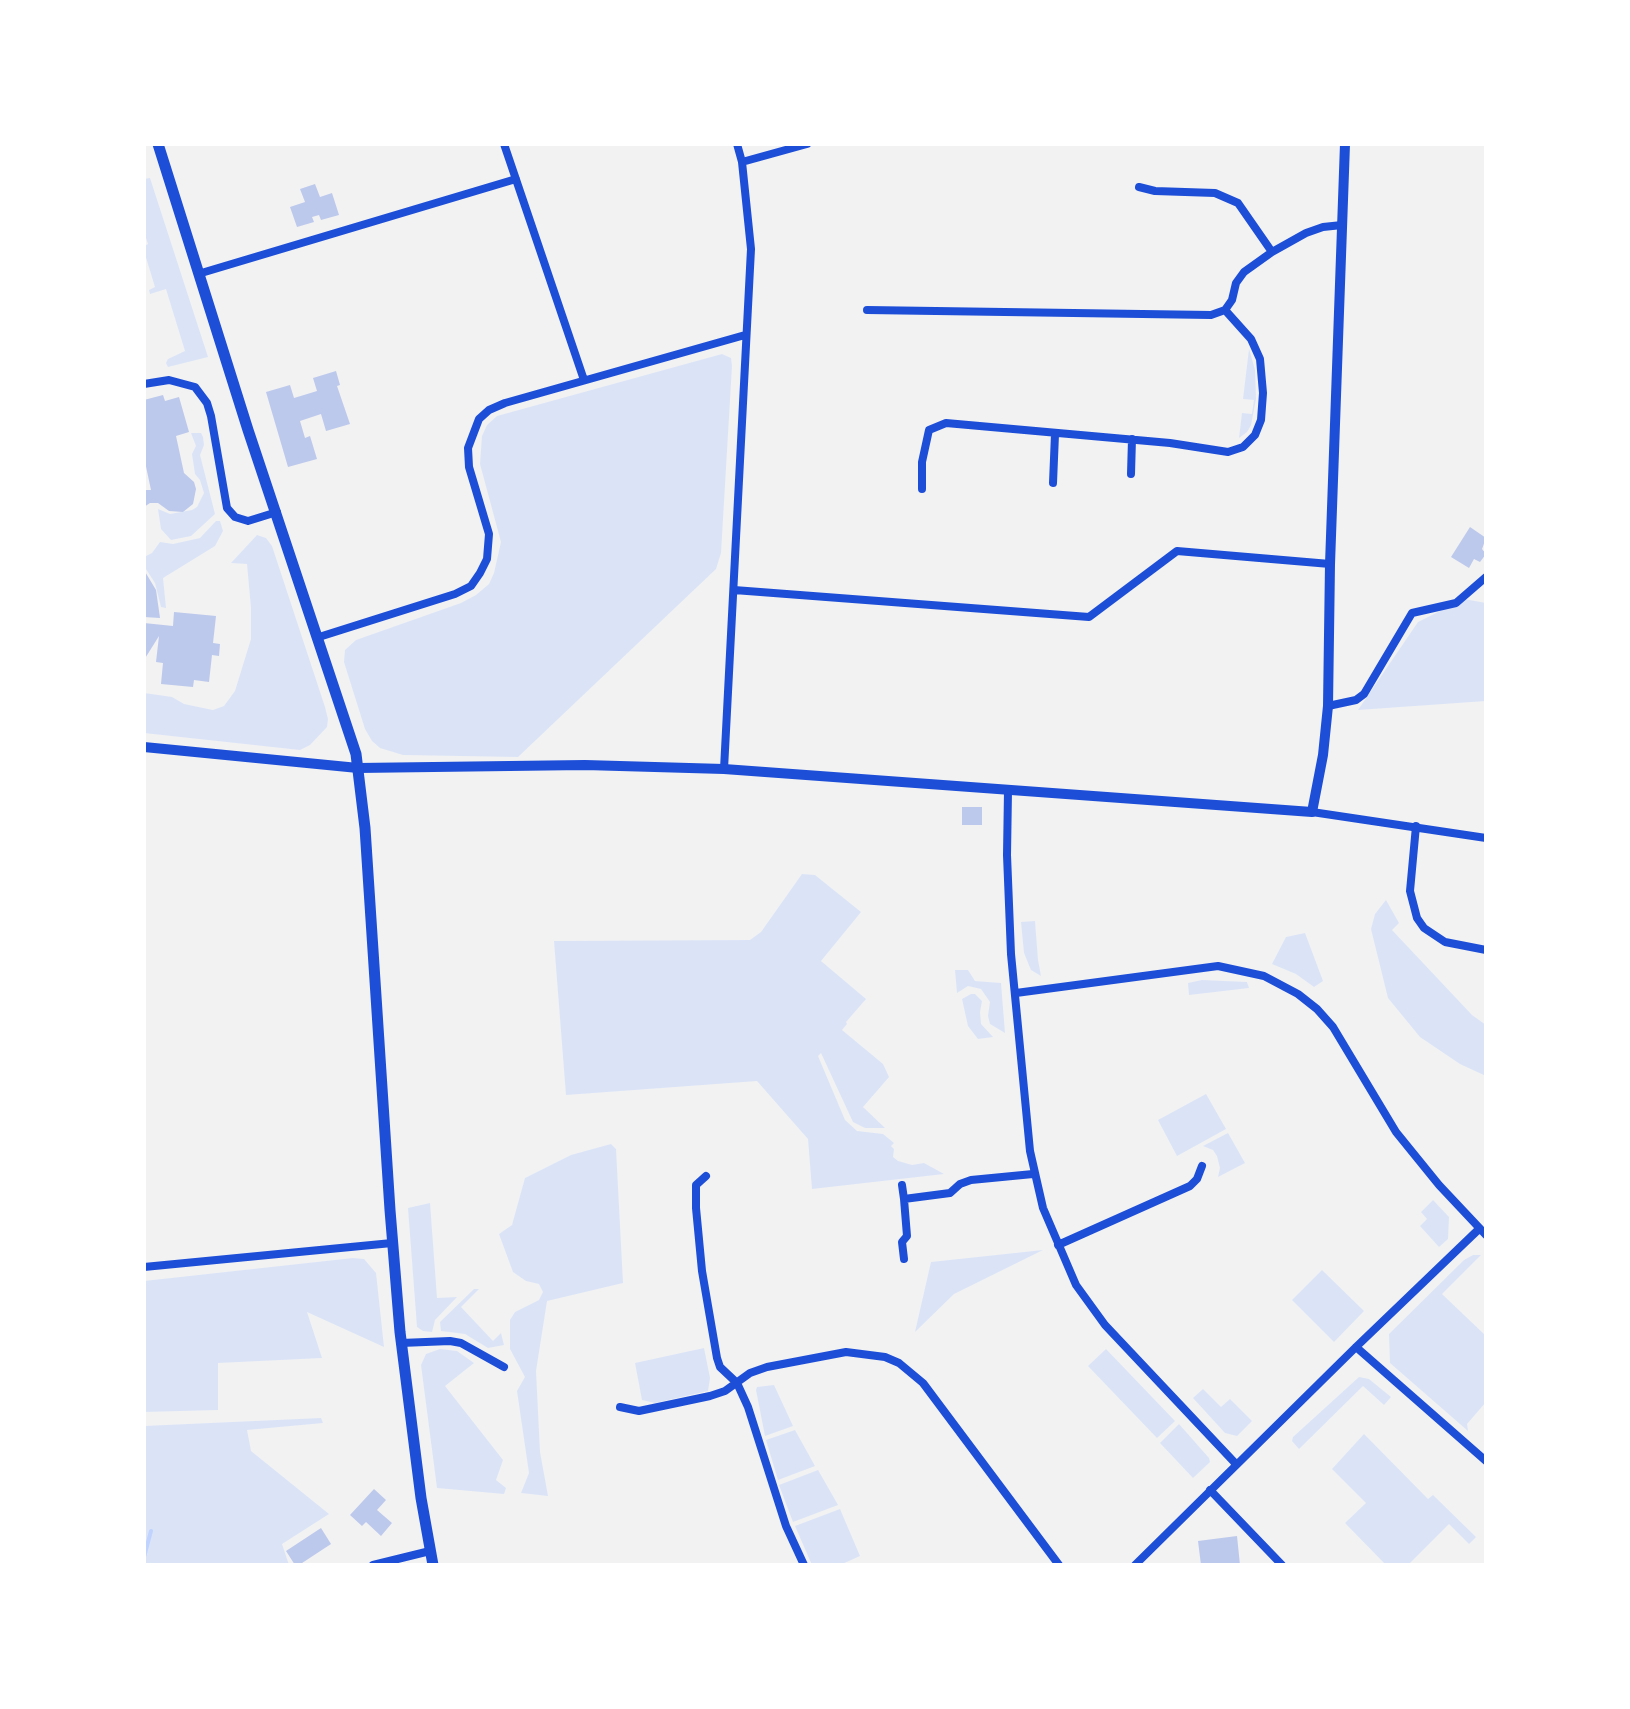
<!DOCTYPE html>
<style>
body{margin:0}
#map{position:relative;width:1630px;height:1709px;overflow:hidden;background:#f2f2f2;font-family:"Work Sans",sans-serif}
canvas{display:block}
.frame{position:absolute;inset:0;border:146px solid #fff;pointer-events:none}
</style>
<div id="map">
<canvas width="1630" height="1709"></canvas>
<div class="frame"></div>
</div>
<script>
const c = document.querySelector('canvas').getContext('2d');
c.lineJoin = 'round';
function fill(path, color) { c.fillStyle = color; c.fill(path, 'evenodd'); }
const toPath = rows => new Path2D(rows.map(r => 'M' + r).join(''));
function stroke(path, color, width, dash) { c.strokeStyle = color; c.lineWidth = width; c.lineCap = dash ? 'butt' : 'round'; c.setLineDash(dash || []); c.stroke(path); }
const green = toPath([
 [150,178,208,357,168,367,166,363,168,359,185,351,166,289,150,294,149,290,155,287,144,251,144,246,148,244,144,232,144,179],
 [1249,349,1255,370,1256,399,1251,425,1247,432,1239,438,1242,413,1252,414,1254,400,1243,399],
 [722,354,731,358,732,366,721,553,716,569,518,757,403,755,380,748,372,741,365,729,344,662,345,650,356,640,461,603,476,595,489,584,494,573,501,542,480,464,482,436,487,425,497,416],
 [191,433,201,433,203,437,204,445,200,455,215,514,191,536,171,540,161,529,158,509,170,514,192,510,197,507,204,493,200,480,195,474,192,454,196,446],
 [216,521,220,521,223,531,215,546,163,578,166,608,161,607,155,583,144,566,144,557,152,553,160,542,173,544,200,538],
 [257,535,266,538,272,546,325,707,328,719,327,727,310,745,300,750,144,733,144,693,172,697,184,704,213,710,224,706,235,691,251,639,251,608,247,564,231,563],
 [1464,599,1486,603,1486,701,1358,710,1418,622],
 [802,874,815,875,861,912,821,961,866,999,846,1022,847,1024,842,1030,883,1064,889,1077,863,1107,885,1128,865,1128,853,1122,821,1053,818,1056,845,1120,857,1131,883,1134,894,1143,891,1146,894,1149,893,1157,898,1161,912,1165,924,1163,944,1174,812,1189,808,1139,757,1081,566,1095,554,941,750,940,761,932],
 [1386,900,1399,923,1392,930,1472,1015,1486,1025,1486,1076,1460,1064,1420,1037,1388,998,1371,929,1375,914],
 [1035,921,1038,960,1041,976,1031,970,1024,953,1021,922],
 [1305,933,1323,981,1314,987,1296,974,1272,964,1286,937],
 [955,970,968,970,975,981,1001,983,1005,1033,990,1024,988,1016,990,1002,981,989,968,986,957,993],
 [1202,980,1247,982,1249,988,1189,995,1188,983],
 [971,994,975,994,982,1001,980,1012,981,1024,993,1037,978,1039,968,1026,962,999],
 [1206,1094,1226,1129,1177,1156,1158,1120],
 [1228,1133,1245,1163,1218,1177,1220,1168,1217,1156,1213,1150,1203,1146],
 [611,1144,616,1149,623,1283,547,1301,536,1371,540,1452,548,1496,521,1493,529,1473,517,1391,525,1377,510,1349,510,1320,515,1312,539,1300,543,1292,539,1284,526,1281,513,1272,499,1234,512,1225,525,1178,571,1155],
 [1433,1200,1449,1217,1448,1239,1439,1247,1420,1226,1427,1219,1421,1212],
 [430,1203,437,1298,457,1297,435,1320,432,1332,423,1331,417,1327,408,1208],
 [1043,1250,954,1294,915,1332,931,1262],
 [1473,1255,1481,1255,1442,1294,1486,1336,1486,1402,1467,1424,1468,1431,1390,1363,1389,1334,1464,1260],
 [353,1258,364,1259,376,1273,384,1347,307,1312,322,1358,218,1363,218,1410,144,1412,144,1281],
 [1322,1270,1364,1311,1334,1342,1292,1300],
 [474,1289,479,1289,461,1307,493,1341,501,1333,504,1345,488,1348,465,1334,441,1331,440,1322],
 [704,1348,710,1378,708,1391,655,1403,642,1400,635,1363],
 [440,1349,457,1351,474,1363,445,1386,503,1460,496,1480,506,1488,504,1494,437,1488,421,1365,426,1354],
 [1106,1349,1175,1421,1157,1438,1088,1366],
 [1359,1377,1369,1379,1391,1397,1384,1405,1363,1386,1299,1449,1292,1441,1293,1437],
 [774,1385,793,1426,765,1436,756,1390,757,1387],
 [1203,1389,1221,1407,1230,1399,1252,1421,1237,1436,1225,1433,1193,1398],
 [321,1418,323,1423,247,1430,251,1451,329,1514,282,1544,289,1565,144,1565,144,1426],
 [1179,1424,1209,1458,1210,1462,1193,1478,1160,1443],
 [795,1430,815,1466,778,1480,766,1440],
 [1364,1434,1428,1499,1433,1495,1476,1537,1469,1544,1449,1524,1408,1565,1386,1565,1345,1523,1366,1503,1332,1469],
 [818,1470,838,1505,793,1522,779,1485],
 [840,1509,860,1556,840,1565,812,1565,795,1526]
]);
const stream = toPath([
 [144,1557,151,1531]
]);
const building = toPath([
 [315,184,320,197,332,193,339,215,321,220,319,215,312,217,314,222,297,227,290,207,305,202,300,189],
 [336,371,340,385,337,386,350,424,326,431,321,414,300,421,305,438,310,436,317,459,288,467,266,392,290,385,294,398,304,395,317,391,313,378],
 [163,395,165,401,179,397,189,432,176,436,184,473,194,482,196,489,193,504,183,512,169,511,158,503,150,503,144,507,144,490,151,490,144,457,144,400],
 [1470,527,1486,538,1482,549,1486,554,1480,562,1474,559,1469,568,1451,557],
 [144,570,156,590,160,618,144,617],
 [174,612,216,616,213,643,220,644,219,656,212,655,209,682,194,680,193,687,161,684,163,663,156,662,159,636,144,660,144,623,173,626],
 [962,807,982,807,982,825,962,825],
 [374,1489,386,1500,377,1510,392,1523,381,1536,366,1522,362,1526,350,1515],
 [321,1528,331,1544,299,1565,295,1565,286,1551],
 [1237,1536,1240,1565,1201,1565,1198,1541]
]);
const minor = toPath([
 [504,144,584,380],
 [742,162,807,144],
 [1139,187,1155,191,1215,193,1238,203,1272,252],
 [198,274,516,179],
 [867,310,1211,315,1225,310,1232,300,1236,283,1244,272,1272,252,1306,233,1323,227,1342,225],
 [144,384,169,380,195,387,207,403,211,416,227,508,235,517,248,521,277,512],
 [1131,474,1132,439],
 [1053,483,1055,434],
 [922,489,922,462,929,430,946,423,1170,443,1228,452,1243,447,1255,435,1261,420,1263,393,1260,359,1251,339,1225,310],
 [734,590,1089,617,1177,551,1330,564],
 [319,637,455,594,471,586,480,573,487,559,489,534,469,467,468,448,479,419,489,410,505,403,745,335],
 [1328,706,1356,700,1364,694,1412,613,1456,603,1486,577],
 [724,769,751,249,742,162,737,144],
 [1008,791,1007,855,1011,954,1030,1151,1043,1208,1076,1285,1105,1325,1236,1464],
 [1312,812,1486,838],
 [1416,826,1410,891,1417,918,1424,928,1445,942,1486,950],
 [1016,993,1218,966,1264,976,1298,994,1317,1009,1333,1027,1396,1132,1439,1185,1486,1235],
 [706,1176,696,1185,696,1208,702,1271,717,1358,720,1367,737,1383,748,1407,786,1526,804,1565],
 [902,1185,904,1199],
 [1058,1245,1190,1186,1197,1179,1202,1166],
 [904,1259,902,1242,907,1236,904,1199,950,1193,960,1184,971,1180,1033,1174],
 [144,1267,392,1243],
 [401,1343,450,1341,461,1343,504,1367],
 [1356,1347,1486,1461],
 [620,1407,639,1411,710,1396,725,1391,750,1373,767,1367,846,1352,885,1357,899,1363,923,1383,1059,1565],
 [1210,1490,1282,1565],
 [373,1565,430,1551],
 [1135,1565,1356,1347,1479,1229]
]);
const tertiary = toPath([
 [144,747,358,768,585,765,724,769,1312,812,1323,755,1328,706,1330,564,1345,144]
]);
const secondary = toPath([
 [158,144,248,430,356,754,365,828,390,1210,400,1332,421,1498,433,1565]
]);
fill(green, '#dbe4f7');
stroke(stream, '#bfd3fe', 4);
fill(building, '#bdc9ec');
stroke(minor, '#1d4ed8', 8);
stroke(tertiary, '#1d4ed8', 10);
stroke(secondary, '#1d4ed8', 11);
</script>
